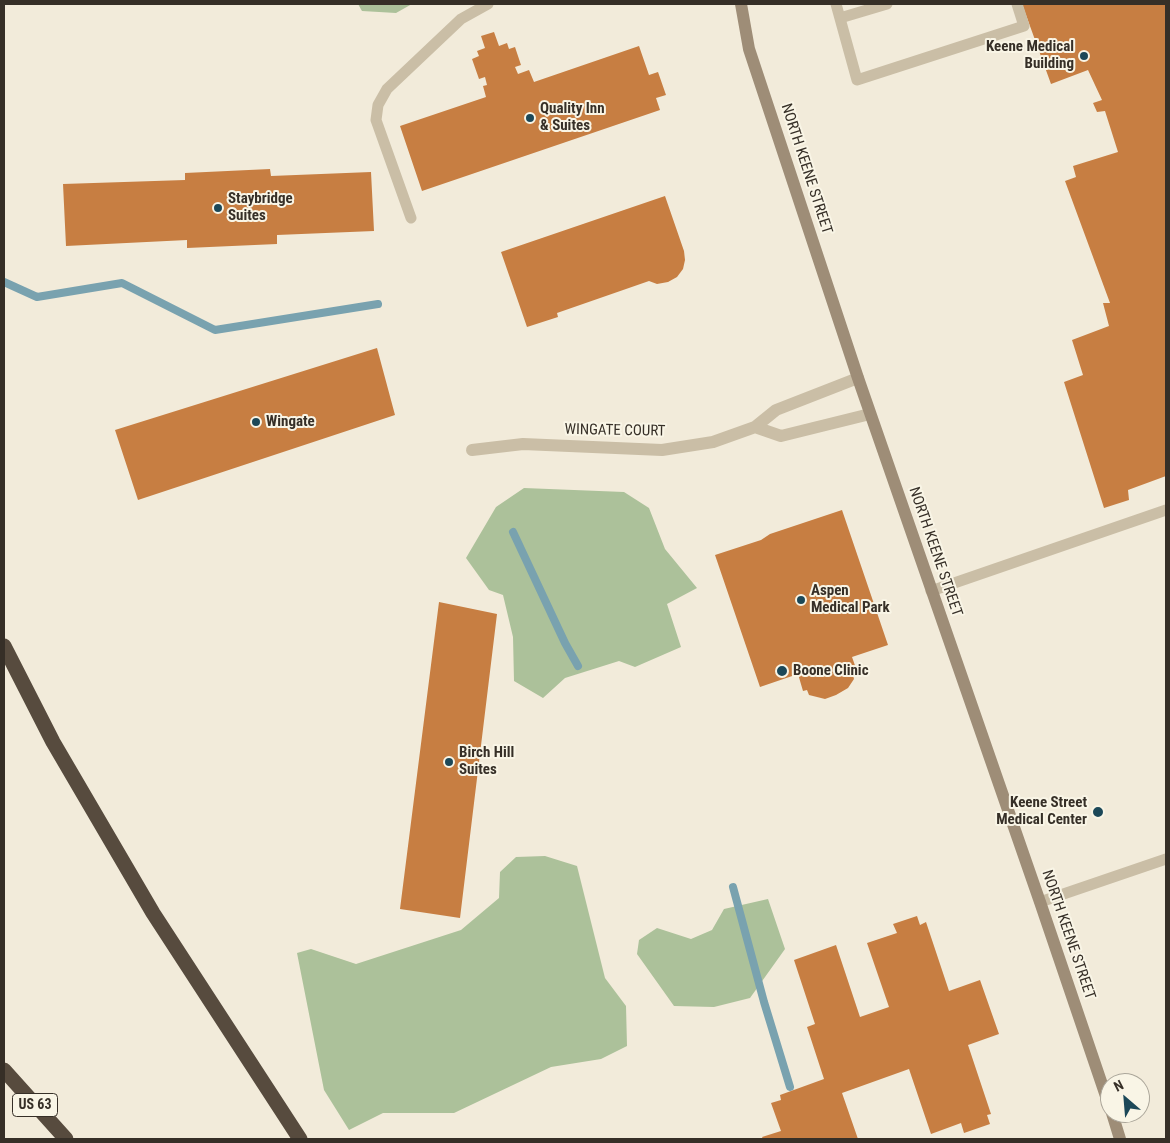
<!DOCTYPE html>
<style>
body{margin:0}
#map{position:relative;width:1170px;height:1143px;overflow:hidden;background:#f2ebda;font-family:"Roboto Condensed",sans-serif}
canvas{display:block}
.frame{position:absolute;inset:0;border:5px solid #362f27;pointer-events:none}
.north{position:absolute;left:1100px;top:1073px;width:50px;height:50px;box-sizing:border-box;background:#f9f5e6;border:1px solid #aba69a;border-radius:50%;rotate:333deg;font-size:14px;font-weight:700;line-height:20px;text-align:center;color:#362f27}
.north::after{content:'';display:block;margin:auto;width:18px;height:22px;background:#1c4858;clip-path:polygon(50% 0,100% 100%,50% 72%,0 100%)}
</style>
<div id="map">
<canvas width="1170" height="1143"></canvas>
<div class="frame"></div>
<div class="north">N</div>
</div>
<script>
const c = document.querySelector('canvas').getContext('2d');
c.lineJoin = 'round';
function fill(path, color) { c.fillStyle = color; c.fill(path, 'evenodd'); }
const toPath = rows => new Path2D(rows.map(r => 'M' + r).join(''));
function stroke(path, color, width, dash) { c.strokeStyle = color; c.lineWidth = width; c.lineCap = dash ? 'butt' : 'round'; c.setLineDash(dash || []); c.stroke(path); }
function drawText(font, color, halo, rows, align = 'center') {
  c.font = font + ' "Roboto Condensed",sans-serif'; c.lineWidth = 4; c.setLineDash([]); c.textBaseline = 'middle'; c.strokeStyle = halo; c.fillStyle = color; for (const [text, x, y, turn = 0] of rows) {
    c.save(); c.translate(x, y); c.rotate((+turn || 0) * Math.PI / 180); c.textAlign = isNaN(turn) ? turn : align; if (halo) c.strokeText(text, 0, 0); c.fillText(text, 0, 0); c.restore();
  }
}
const green = toPath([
 [358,4,412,4,396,13,362,11],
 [524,488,624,492,649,508,665,549,697,588,667,604,681,647,635,667,619,661,565,678,543,698,514,681,513,637,503,595,489,590,466,558,496,507],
 [545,856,577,866,605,978,626,1006,627,1046,601,1059,551,1067,454,1113,383,1113,349,1130,324,1090,297,953,311,949,356,964,461,930,499,898,500,872,516,857],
 [768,899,785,949,750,998,714,1007,674,1006,637,954,639,940,657,928,691,939,712,930,724,909]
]);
const stream = toPath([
 [4,282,37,297,122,283,215,330,378,304],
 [513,532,565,643,578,666],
 [733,887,764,1002,790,1087]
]);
const building = toPath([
 [1022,4,1166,4,1166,476,1128,490,1129,500,1104,508,1064,382,1083,375,1072,340,1109,326,1103,303,1110,303,1065,181,1076,177,1073,166,1118,152,1105,111,1097,112,1093,103,1102,100,1088,70,1051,84],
 [494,32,499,46,507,43,509,49,515,47,521,65,515,67,518,74,529,70,534,82,639,46,649,75,658,72,666,95,656,98,660,110,422,191,400,126,486,97,483,86,487,85,485,77,479,79,472,59,479,56,477,51,485,48,481,36],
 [270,169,271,176,371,172,374,231,277,235,277,244,187,248,187,240,66,246,63,184,185,180,185,173],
 [665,196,684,251,685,260,683,269,677,277,668,282,657,284,649,281,557,313,558,317,527,327,501,252],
 [377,348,395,415,138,500,115,430],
 [842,510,888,645,852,657,858,674,853,675,854,679,848,688,836,695,825,699,809,695,807,690,803,691,798,674,760,687,715,555,761,540,770,534],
 [439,602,497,614,460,918,400,909],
 [917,916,920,925,926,922,949,991,980,980,999,1034,968,1045,991,1114,987,1115,990,1124,964,1133,961,1123,931,1134,909,1069,842,1093,858,1139,763,1139,762,1137,781,1131,771,1103,781,1100,780,1095,824,1079,807,1027,815,1024,794,960,836,945,860,1017,889,1007,867,943,897,933,893,924]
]);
const lane = toPath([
 [836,4,857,80,1024,26,1017,4],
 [840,18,887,4],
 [411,218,376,120,378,105,387,89,461,19,488,4],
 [931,591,1166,510],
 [1040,902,1166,859]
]);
const street = toPath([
 [755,427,781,436,870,414],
 [472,450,523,444,662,450,713,442,755,427,776,410,858,378]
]);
const secondary = toPath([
 [741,4,749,49,858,378,1040,902,1110,1108],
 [1112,1113,1120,1139]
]);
const highway = toPath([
 [4,646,53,742,153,913,300,1139],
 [4,1070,66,1139]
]);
const markers = [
 [1084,56,5,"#1c4858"],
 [530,118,5,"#1c4858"],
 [218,208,5,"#1c4858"],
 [256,422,5,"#1c4858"],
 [801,600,5,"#1c4858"],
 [782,671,6,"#1c4858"],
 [449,762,5,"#1c4858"],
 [1098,812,6,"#1c4858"]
];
const shields = [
 [35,1105,45]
];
const shieldNames = [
 ["US 63",35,1105]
];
const poiNames = [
 ["Keene Medical",1074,47,"right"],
 ["Building",1074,64,"right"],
 ["Quality Inn",540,109],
 ["& Suites",540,126],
 ["Staybridge",228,199],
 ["Suites",228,216],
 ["Wingate",266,422],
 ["Aspen",811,591],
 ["Medical Park",811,608],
 ["Boone Clinic",793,671],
 ["Birch Hill",459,753],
 ["Suites",459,770],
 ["Keene Street",1087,803,"right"],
 ["Medical Center",1087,820,"right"]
];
const streetNames = [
 ["NORTH KEENE STREET",806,169,72],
 ["WINGATE COURT",615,431,1],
 ["NORTH KEENE STREET",935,552,71],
 ["NORTH KEENE STREET",1068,935,71]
];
fill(green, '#acc19a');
stroke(stream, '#79a2af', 8);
fill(building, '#c77e42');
stroke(lane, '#cabea6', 11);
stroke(street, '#cabea6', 12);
stroke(secondary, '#9e8d77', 12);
stroke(highway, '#574b3e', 15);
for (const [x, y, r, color] of markers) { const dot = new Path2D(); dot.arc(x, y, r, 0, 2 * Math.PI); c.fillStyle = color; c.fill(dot); stroke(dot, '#f9f5e6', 2); }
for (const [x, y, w] of shields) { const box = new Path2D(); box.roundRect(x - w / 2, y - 11.5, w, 23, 4); c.fillStyle = '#f9f5e6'; c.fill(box); stroke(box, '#362f27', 1); }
drawText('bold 14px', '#362f27', null, shieldNames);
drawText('bold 15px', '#362f27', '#f9f5e6', poiNames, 'left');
drawText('15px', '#362f27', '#f9f5e6', streetNames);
</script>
